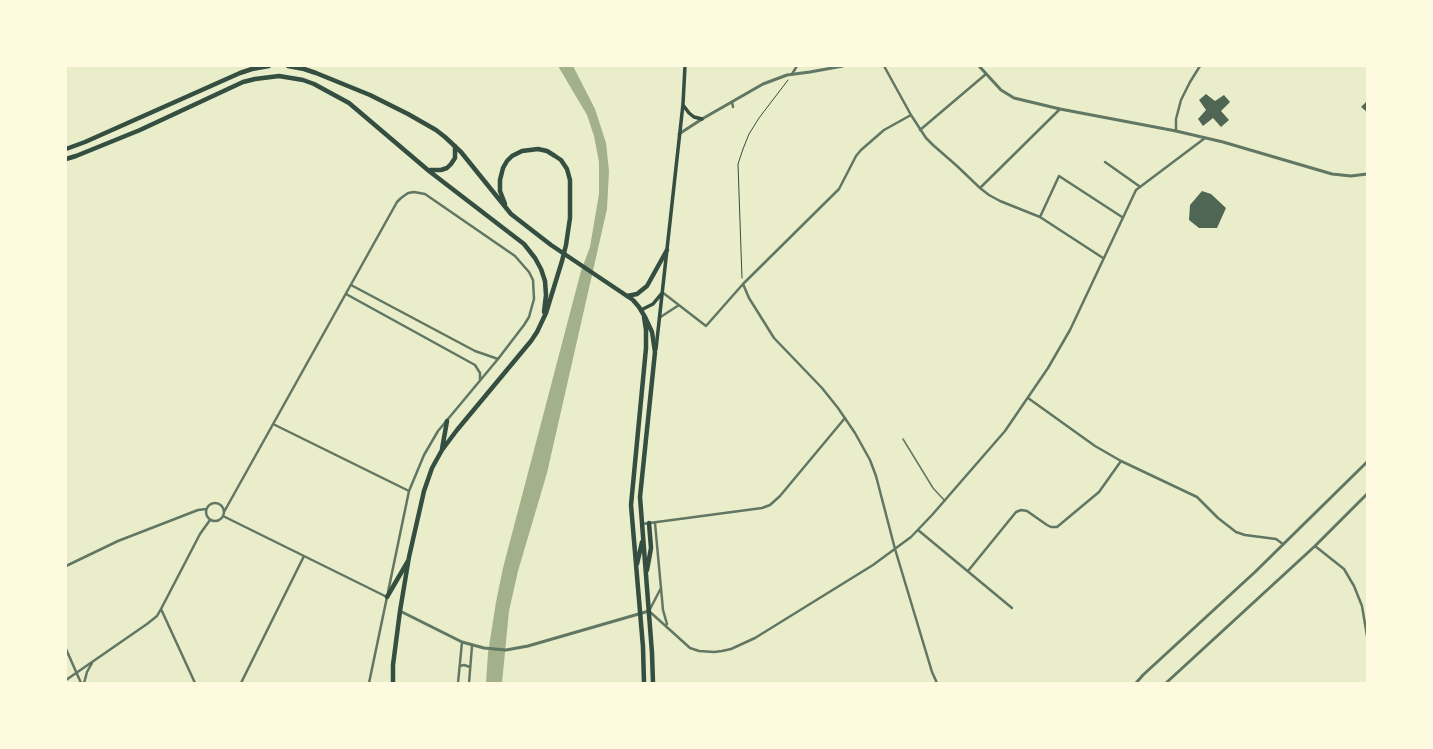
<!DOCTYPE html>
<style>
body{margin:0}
#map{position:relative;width:1433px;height:749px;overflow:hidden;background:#e9edc9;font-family:Cabin,sans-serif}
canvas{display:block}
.frame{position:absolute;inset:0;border:67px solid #fefae0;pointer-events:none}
</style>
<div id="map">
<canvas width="1433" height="749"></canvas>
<div class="frame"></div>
</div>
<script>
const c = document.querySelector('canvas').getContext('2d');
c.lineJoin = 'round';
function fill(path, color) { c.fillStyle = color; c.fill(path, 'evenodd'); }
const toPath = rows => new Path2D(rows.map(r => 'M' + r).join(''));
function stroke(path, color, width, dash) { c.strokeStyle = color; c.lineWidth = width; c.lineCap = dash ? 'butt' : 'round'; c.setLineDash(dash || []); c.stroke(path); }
const water = toPath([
 [558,66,573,66,595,109,606,143,609,171,607,209,547,473,518,571,509,611,502,683,486,683,488,653,496,602,503,568,581,271,590,247,599,194,599,162,594,136,587,115]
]);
const building = toPath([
 [1206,94,1215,101,1224,95,1230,102,1221,111,1229,120,1221,127,1213,118,1203,126,1198,119,1206,110,1199,100],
 [1367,101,1367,112,1361,107],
 [1202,191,1211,194,1226,208,1217,228,1199,228,1189,220,1190,205]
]);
const path = toPath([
 [742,278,738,164,743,149,749,134,759,118,788,80]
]);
const service = toPath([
 [903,439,933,488,945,501]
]);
const minor = toPath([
 [884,66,911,115,926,138,933,145,957,166,980,188,989,195,1000,201,1040,217,1103,258],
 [792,74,797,66],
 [732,102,733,107],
 [920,130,986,74],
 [1176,131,1176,119,1181,100,1190,82,1200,66],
 [1105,162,1139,186],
 [980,188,1060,109],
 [1040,217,1059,176,1122,217],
 [743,284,749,298,774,338,822,388,838,408,855,433,870,460,876,476,895,549,932,672,937,683],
 [351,285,475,351,498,359],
 [662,292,706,326,743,284,839,189,856,156,861,150,884,130,911,115],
 [346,294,475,365,480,373,480,380],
 [659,318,679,305],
 [1028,398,1095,446,1121,461,1197,497,1218,518,1236,532,1245,535,1276,539,1283,544],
 [273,424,409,491],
 '206 512a9 9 0 1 1 18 0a9 9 0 1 1-18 0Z',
 [224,512,397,202,401,198,408,193,414,192,425,194,515,256,529,272,533,280,534,299,529,317,524,325,498,359,438,431,424,455,409,491,388,592],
 [223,516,387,597],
 [655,523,663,610,667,624],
 [642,524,762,508,770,505,780,496,845,418],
 [918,530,1012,608],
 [1315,546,1344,569,1354,586,1362,606,1367,636],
 [66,566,118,541,198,510,206,509],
 [968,571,1016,512,1021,510,1027,511,1047,525,1051,527,1057,527,1099,492,1121,461],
 [661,588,649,611,690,648,699,651,714,652,722,651,731,649,755,638,873,565,911,537,932,515,1005,431,1048,368,1070,330,1136,190,1205,138],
 [161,609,195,683],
 [66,649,81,683],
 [460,666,464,665,470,667],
 [66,680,147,624,157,616,161,609,200,534,210,520],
 [84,683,87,672,92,663],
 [241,683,304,556],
 [369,683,387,597],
 [458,683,462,642],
 [469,683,472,646]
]);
const tertiary = toPath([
 [979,66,1001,90,1014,98,1060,109,1176,131,1223,142,1332,174,1351,176,1367,174],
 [679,134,702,119,763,84,787,75,810,72,843,66],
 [400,611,462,642,484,648,506,650,528,646,649,611],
 [1136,683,1143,675,1255,572,1367,462],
 [1166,683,1315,546,1367,494]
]);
const secondary = toPath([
 [683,105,689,113,694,117,702,119],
 [641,310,653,304,662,293],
 [656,349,683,104,685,66]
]);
const trunk = toPath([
 [288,66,304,69,316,73,370,95,408,114,436,130,445,137,461,152,511,214,551,245,633,300,639,307,645,317,652,332,655,352,640,497,652,653,653,683],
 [66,149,85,142,240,73,252,69,269,66],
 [66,159,76,156,140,130,243,82,255,79,279,76,303,80,314,84,349,103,429,171,524,244,535,258,541,269,545,281,546,295,544,312],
 [430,170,441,170,447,168,451,164,455,158,455,146],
 [627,296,637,294,647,286,667,250],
 [442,449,447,421],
 [637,564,642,542],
 [647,570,651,548,649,523],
 [387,597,408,561],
 [393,683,393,665,400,611,409,557,424,491,432,468,442,450,457,430,531,341,537,332,546,313,562,261,566,245,570,218,570,180,567,169,561,160,555,156,547,151,538,149,522,151,512,156,507,161,503,168,500,180,500,191,505,204],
 [644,683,643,647,631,505,646,348,646,330,644,317]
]);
fill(water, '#a3b18a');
fill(building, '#4f6655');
stroke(path, '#344e41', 1);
stroke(service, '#617663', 1.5);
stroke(minor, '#617663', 2.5);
stroke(tertiary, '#617663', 3);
stroke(secondary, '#344e41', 3.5);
stroke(trunk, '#344e41', 4.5);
</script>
